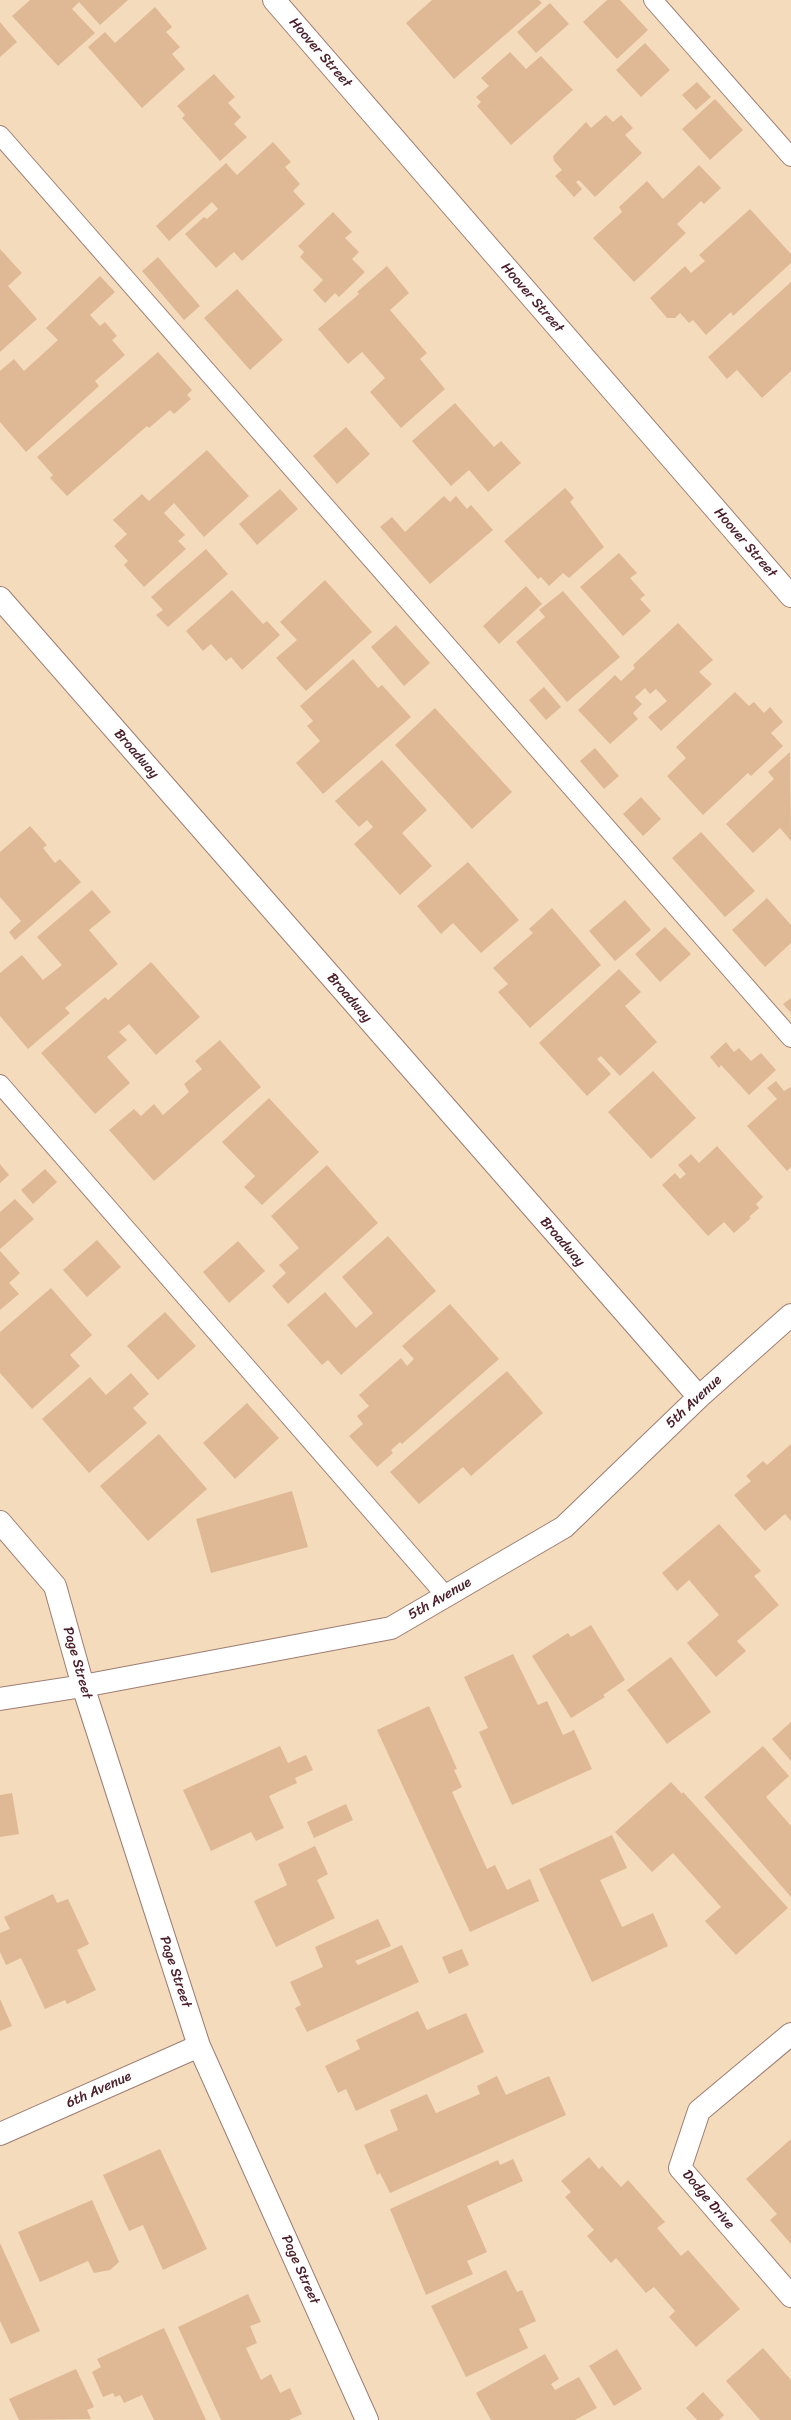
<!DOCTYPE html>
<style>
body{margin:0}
canvas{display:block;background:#f3dbbb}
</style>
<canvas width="791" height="2420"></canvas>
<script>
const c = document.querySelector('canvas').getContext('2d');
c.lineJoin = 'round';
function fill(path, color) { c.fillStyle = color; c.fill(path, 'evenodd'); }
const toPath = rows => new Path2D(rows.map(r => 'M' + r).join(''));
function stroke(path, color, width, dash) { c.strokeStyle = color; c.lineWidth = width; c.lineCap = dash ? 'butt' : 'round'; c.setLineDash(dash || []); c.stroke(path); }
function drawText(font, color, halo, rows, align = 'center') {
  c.font = font + ' Sriracha,sans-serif'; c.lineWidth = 3; c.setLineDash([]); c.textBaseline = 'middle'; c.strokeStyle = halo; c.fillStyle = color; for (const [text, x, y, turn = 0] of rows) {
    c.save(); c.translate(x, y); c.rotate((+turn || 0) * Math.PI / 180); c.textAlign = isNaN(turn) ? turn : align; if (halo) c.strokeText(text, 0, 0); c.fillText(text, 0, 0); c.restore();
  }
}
const building = toPath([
 [30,0,128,0,100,25,79,2,72,9,95,33,58,66,12,16],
 [432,0,539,0,542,3,454,79,406,23],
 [607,0,620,0,648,30,617,59,583,22],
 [550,3,569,24,536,53,517,32],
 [155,7,172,27,166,32,180,47,172,54,185,69,142,108,88,47,105,32,115,43],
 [0,22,17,42,0,57],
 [645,43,670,70,641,97,616,70],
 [510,52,526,69,541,56,573,90,511,145,477,106,481,102,476,97,489,86,481,78],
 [214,74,235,97,228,103,241,117,234,124,247,137,220,161,182,118,185,115,177,106],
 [697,82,711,97,696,110,682,95],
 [715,99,743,130,710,160,682,129],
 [606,115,613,122,621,115,633,128,625,135,642,153,595,197,579,180,576,182,582,189,574,197,555,176,562,170,554,161,553,156,586,122,591,128],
 [273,142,291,162,285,167,300,184,293,191,305,204,242,261,234,252,216,268,185,234,204,217,207,219,218,209,212,202,169,241,156,226,226,163,237,175],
 [699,165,721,188,704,204,701,201,677,224,686,233,634,282,593,238,622,212,619,207,647,181,663,199],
 [750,209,791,254,791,263,733,316,731,312,706,335,693,320,689,323,680,313,675,318,667,318,650,298,685,266,691,273,705,261,699,255],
 [333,212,352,232,345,238,359,252,352,259,365,272,339,297,335,293,325,303,313,290,323,280,300,257,304,252,298,246],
 [0,249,22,273,8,286,37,319,0,352],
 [158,257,200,306,184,320,142,271],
 [387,266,409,293,390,310,427,353,420,359,445,389,401,428,370,392,385,378,362,352,348,364,318,329,359,294,357,292],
 [100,276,115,292,90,315,100,326,105,322,117,336,112,340,125,355,95,381,99,386,26,452,0,422,0,371,14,359,24,371,58,340,46,328],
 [791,282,791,371,762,398,737,370,727,379,708,357],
 [237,289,283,340,250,370,204,318],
 [158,352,192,390,187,395,191,399,174,414,170,410,149,428,147,426,67,496,50,478,53,475,37,457],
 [455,403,494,447,501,441,521,463,488,492,469,470,451,486,412,441],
 [346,427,370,454,337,484,313,456],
 [207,450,249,496,204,537,174,503,164,513,185,535,178,541,186,549,144,587,124,565,128,561,114,546,127,534,113,520,142,494,149,501],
 [565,488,574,498,570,502,604,547,569,578,563,573,549,586,541,577,538,579,504,541],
 [280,489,298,509,257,545,239,524],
 [444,496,450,502,456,496,467,509,471,505,493,530,430,584,380,527,392,517,405,532],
 [206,549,228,574,168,627,156,615,163,610,151,597],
 [619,553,637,573,630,578,645,595,640,599,651,611,623,636,580,587],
 [325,580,372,632,306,691,276,658,297,640,280,622],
 [526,586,542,604,499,644,483,626],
 [232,590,263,624,267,621,280,635,242,670,231,657,226,661,211,644,203,651,186,631],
 [563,591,620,657,567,702,516,642,545,617,539,610],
 [678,623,713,660,699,672,712,684,661,731,648,717,667,701,656,689,650,694,645,688,635,697,642,704,633,713,638,719,610,744,578,710,615,675,621,681,635,668,633,665],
 [396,625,430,663,404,686,371,647],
 [353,659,378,688,382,685,411,717,323,794,296,763,320,741,307,726,313,721,300,706],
 [544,687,561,707,546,720,529,700],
 [735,692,749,706,754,702,764,713,770,707,783,722,771,733,783,746,751,776,748,773,703,815,667,776,686,758,676,747],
 [435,708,512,792,472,829,395,745],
 [595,748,619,776,604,789,580,761],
 [790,752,791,841,780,828,753,853,726,824,774,779,768,772],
 [382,760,427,810,402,833,432,866,400,895,354,844,373,827,367,820,359,827,335,801],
 [641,797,661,819,643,836,623,814],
 [30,826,47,845,43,848,55,863,60,859,81,882,15,940,9,932,21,921,0,897,0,852],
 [701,832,755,891,725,917,672,858],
 [468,862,519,920,481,953,453,923,441,934,417,906],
 [92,890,111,912,89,930,118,964,65,1008,70,1013,28,1049,0,1016,0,973,22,955,43,980,62,965,37,937],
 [767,898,791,925,791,943,765,967,732,930],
 [625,900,651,930,615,961,589,931],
 [552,908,601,965,530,1028,498,992,508,984,493,968,533,933,529,929],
 [665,927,691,954,660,982,635,954],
 [151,962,200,1017,156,1055,129,1024,119,1032,127,1040,107,1057,130,1083,95,1114,41,1053,105,997,108,1000],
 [619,969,641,992,625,1006,657,1042,620,1076,601,1056,597,1059,611,1074,587,1096,539,1043],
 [791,998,791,1013,783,1004],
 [220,1040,261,1087,154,1181,109,1130,134,1109,141,1116,154,1104,163,1115,189,1092,184,1084,202,1069,195,1061],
 [726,1042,734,1052,739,1048,751,1061,761,1053,776,1070,749,1095,721,1065,719,1068,710,1057],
 [653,1071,696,1118,651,1159,608,1112],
 [776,1081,784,1091,791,1087,791,1167,787,1171,747,1126,777,1099,767,1088],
 [269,1098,319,1152,262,1205,244,1187,255,1176,222,1142],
 [717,1146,763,1197,756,1204,759,1208,749,1217,751,1218,734,1233,724,1222,708,1236,662,1185,675,1173,680,1179,686,1174,678,1165,691,1154,699,1163],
 [0,1164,9,1175,0,1183],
 [327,1165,378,1223,288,1304,272,1286,286,1273,279,1265,299,1248,271,1216],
 [45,1169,57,1182,33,1204,21,1190],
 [15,1199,34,1219,0,1249,0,1212],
 [388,1236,436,1291,341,1375,328,1360,322,1365,287,1325,325,1292,356,1328,373,1313,342,1277],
 [97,1240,121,1267,87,1297,63,1270],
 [238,1241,265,1271,229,1303,203,1272],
 [0,1251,20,1273,9,1283,19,1294,0,1310],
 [51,1288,92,1335,70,1355,80,1366,32,1409,0,1373,0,1332],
 [450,1304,499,1359,402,1444,400,1442,391,1450,393,1453,377,1467,349,1436,363,1424,357,1416,369,1406,359,1395,401,1358,407,1366,414,1359,402,1346],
 [165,1312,196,1346,158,1380,127,1346],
 [507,1371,543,1413,471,1476,463,1467,419,1504,390,1472],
 [131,1373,149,1394,133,1408,147,1423,89,1473,42,1419,90,1377,106,1395],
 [247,1403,279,1438,235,1479,203,1443],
 [159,1434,207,1489,148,1541,100,1486],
 [791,1444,791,1521,785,1514,765,1531,734,1495,751,1481,746,1476,763,1461,767,1465],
 [292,1491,308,1547,211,1573,196,1519],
 [719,1524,761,1571,754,1576,779,1605,737,1641,746,1651,716,1677,687,1643,719,1615,689,1580,677,1591,662,1573],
 [591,1625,625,1680,603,1695,605,1697,571,1718,532,1656,568,1633,571,1637],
 [513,1654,538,1705,547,1701,563,1735,574,1730,592,1769,512,1805,479,1732,488,1728,464,1677],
 [671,1657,711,1712,667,1744,627,1690],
 [429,1706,457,1769,454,1770,462,1787,452,1792,487,1869,495,1865,507,1890,530,1879,539,1901,470,1932,377,1730],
 [791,1722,791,1761,772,1739],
 [280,1746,288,1763,306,1755,313,1770,295,1778,297,1783,269,1796,284,1828,256,1841,251,1832,211,1851,183,1790],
 [763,1746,789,1776,766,1797,791,1826,791,1897,704,1797],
 [671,1782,682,1794,683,1792,788,1908,736,1955,705,1921,721,1907,673,1853,652,1872,615,1832],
 [12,1793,19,1834,0,1837,0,1795],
 [346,1804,353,1820,314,1838,307,1822],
 [612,1835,627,1868,600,1880,622,1927,653,1913,668,1946,592,1982,539,1869],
 [315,1846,328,1874,317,1880,335,1918,276,1947,254,1901,287,1885,278,1864],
 [53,1894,57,1903,68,1899,89,1944,77,1950,96,1990,67,2004,65,2000,45,2009,21,1958,6,1965,0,1952,0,1933,10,1929,4,1917],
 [378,1919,391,1946,355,1961,358,1965,402,1945,419,1982,307,2032,295,2008,301,2005,290,1982,323,1967,315,1947],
 [462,1949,469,1965,449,1974,442,1957],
 [0,1999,12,2026,0,2031],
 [418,2011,427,2030,466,2013,484,2052,356,2111,346,2089,338,2093,325,2066,360,2049,356,2040],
 [497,2076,506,2095,549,2076,566,2115,390,2193,380,2173,377,2175,364,2145,398,2130,390,2110,427,2094,436,2113,480,2094,477,2086],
 [791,2139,791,2244,770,2220,777,2214,746,2179],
 [160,2149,207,2249,163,2270,143,2225,129,2231,103,2175],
 [589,2157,599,2169,602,2166,621,2187,628,2180,665,2222,657,2228,681,2256,688,2250,740,2309,696,2347,669,2317,675,2311,654,2287,646,2293,616,2258,611,2263,587,2236,594,2230,565,2197,571,2192,561,2181],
 [513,2159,523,2181,467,2206,487,2252,467,2261,473,2274,426,2295,390,2209,498,2160,500,2165],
 [92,2200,119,2262,110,2270,94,2273,88,2261,40,2282,18,2232],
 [0,2243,40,2331,11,2344,0,2321],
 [506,2270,517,2292,522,2290,536,2321,519,2329,528,2348,466,2377,431,2306],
 [248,2294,261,2322,250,2326,257,2343,246,2348,261,2380,271,2374,280,2393,290,2388,302,2414,289,2420,221,2420,178,2327],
 [164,2328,206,2420,154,2420,142,2395,124,2403,120,2395,115,2397,113,2393,103,2397,92,2372,101,2367,97,2359],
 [763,2348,791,2380,791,2420,760,2420,726,2381],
 [617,2349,642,2389,614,2406,589,2366],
 [545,2354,559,2379,551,2384,555,2390,579,2377,597,2408,575,2420,491,2420,476,2393],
 [76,2369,94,2407,87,2410,91,2419,19,2420,9,2399],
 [703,2392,724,2415,719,2420,697,2420,686,2408]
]);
const service = toPath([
 [653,0,791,157],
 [0,135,791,1038],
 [0,1084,446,1596]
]);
const minor = toPath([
 [274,0,791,596],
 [0,598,699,1397],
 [0,1522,55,1586,83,1686,199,2046,367,2420],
 [0,1699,83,1686,391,1628,564,1527,699,1397,791,1315],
 [791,2034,699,2111,680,2168,791,2296],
 [0,2134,199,2046]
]);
const streetNames = [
 ["Hoover Street",320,53,49],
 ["Hoover Street",532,298,49],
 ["Hoover Street",745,543,49],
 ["Broadway",136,754,49],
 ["Broadway",349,998,49],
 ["Broadway",562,1242,49],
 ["5th Avenue",694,1402,-43],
 ["5th Avenue",440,1599,-30],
 ["Page Street",77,1663,74],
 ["Page Street",175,1972,72],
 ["6th Avenue",99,2090,-24],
 ["Dodge Drive",708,2200,50],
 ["Page Street",300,2270,66]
];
fill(building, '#dfb996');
stroke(service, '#9e7d73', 20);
stroke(minor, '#9e7d73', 24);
stroke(service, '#fff', 18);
stroke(minor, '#fff', 22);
drawText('14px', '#4a1f2b', '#fff', streetNames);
</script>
